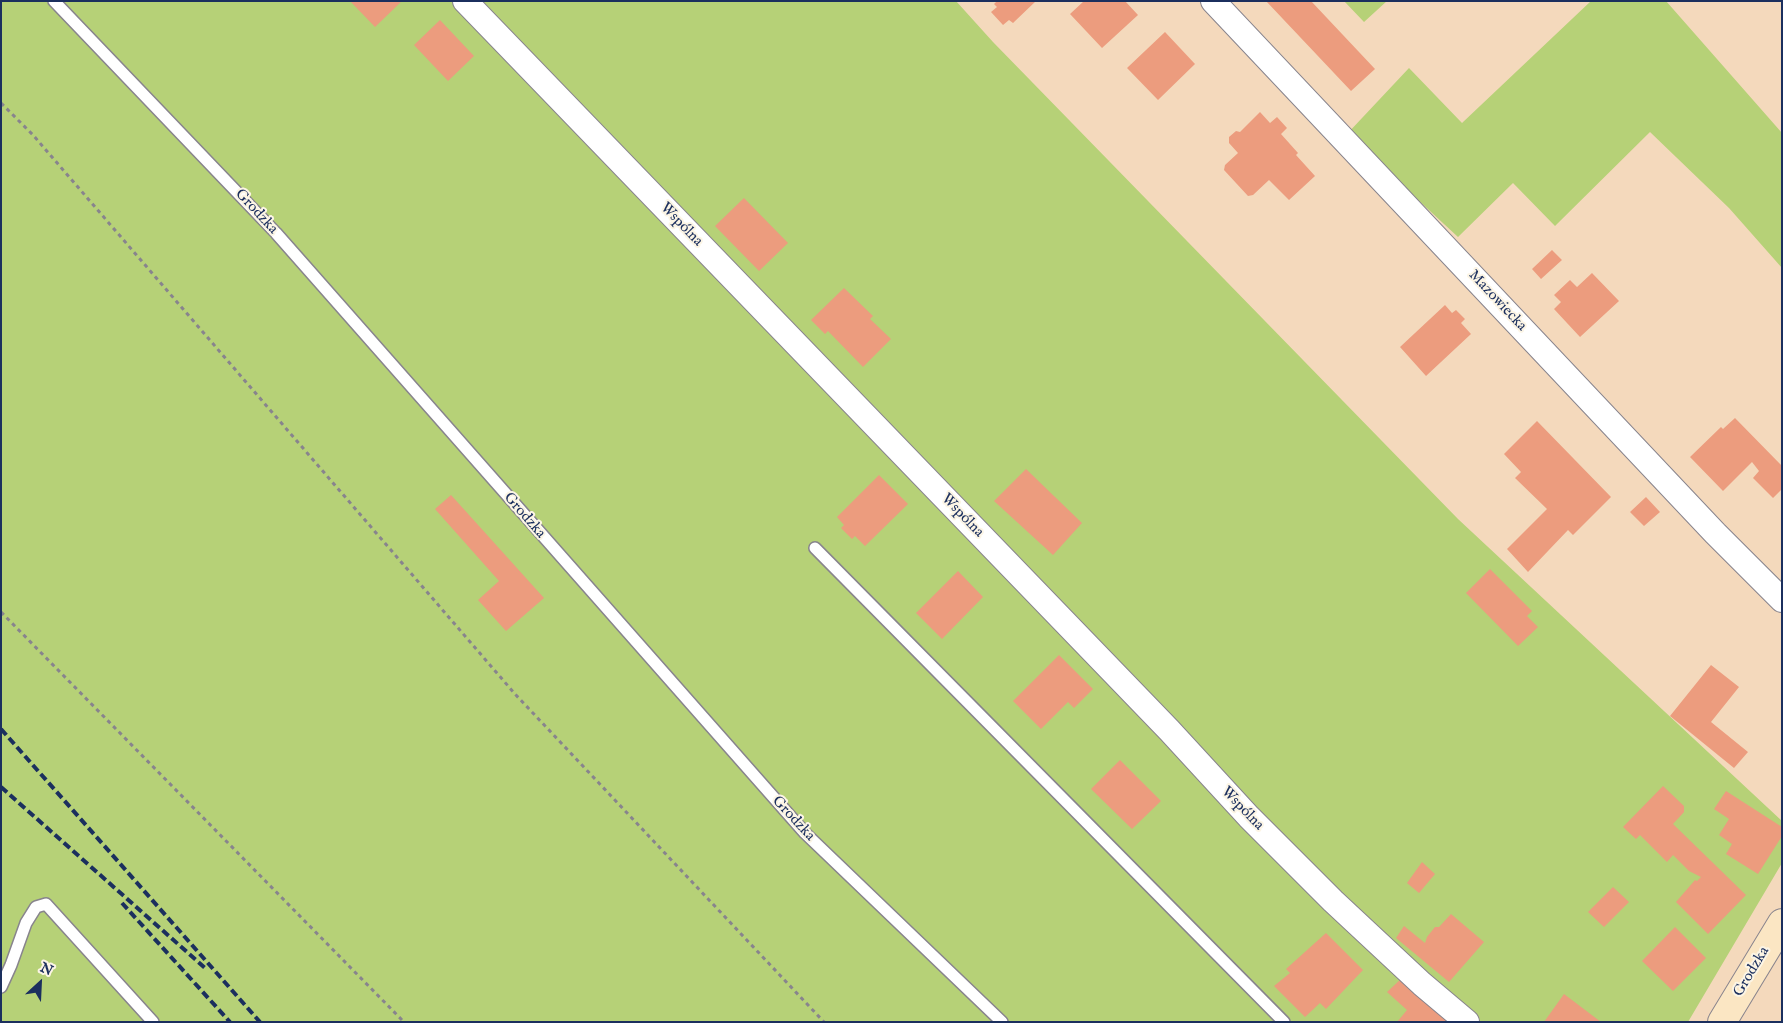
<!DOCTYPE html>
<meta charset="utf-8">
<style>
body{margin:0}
#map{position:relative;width:1783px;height:1023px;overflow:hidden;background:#f4d9bc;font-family:"IM FELL English",serif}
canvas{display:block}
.frame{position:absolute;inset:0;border:2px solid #1b2f5e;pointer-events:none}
.north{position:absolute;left:15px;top:958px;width:50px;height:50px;-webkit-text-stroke:4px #fcf5e5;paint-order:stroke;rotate:25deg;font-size:14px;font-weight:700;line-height:20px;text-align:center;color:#1b2f5e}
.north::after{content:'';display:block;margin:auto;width:18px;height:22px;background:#1b2f5e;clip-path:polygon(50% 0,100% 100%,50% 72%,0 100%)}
</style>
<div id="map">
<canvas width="1783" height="1023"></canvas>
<div class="frame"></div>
<div class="north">N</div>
</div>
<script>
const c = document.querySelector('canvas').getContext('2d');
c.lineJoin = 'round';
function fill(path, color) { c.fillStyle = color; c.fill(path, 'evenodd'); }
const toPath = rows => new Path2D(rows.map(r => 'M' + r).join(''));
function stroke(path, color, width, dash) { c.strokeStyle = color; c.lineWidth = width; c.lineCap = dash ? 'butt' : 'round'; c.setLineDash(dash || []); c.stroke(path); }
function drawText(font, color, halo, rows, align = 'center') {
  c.font = font + ' "IM FELL English",serif'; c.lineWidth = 4; c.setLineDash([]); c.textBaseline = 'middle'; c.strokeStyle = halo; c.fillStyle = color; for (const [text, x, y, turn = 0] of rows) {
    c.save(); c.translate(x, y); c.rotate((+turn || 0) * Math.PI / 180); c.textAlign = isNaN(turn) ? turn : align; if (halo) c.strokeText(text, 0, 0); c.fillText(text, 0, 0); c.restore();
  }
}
const green = toPath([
 [1,1,956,1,993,42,1458,519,1782,821,1782,863,1688,1022,1,1022],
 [1344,1,1387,1,1364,22],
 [1591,1,1666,1,1782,133,1782,268,1729,208,1650,132,1555,226,1513,183,1458,237,1347,134,1409,68,1462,123]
]);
const building = toPath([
 [350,1,402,1,375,27],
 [997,1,1036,1,1013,23,1009,20,1003,25,991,12,997,7,994,4],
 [1084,1,1125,1,1138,15,1102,48,1070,14],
 [1266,1,1311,1,1375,69,1351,91],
 [440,20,474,56,448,81,414,45],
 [1165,32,1195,64,1158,100,1127,68],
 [1260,112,1270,123,1277,117,1287,128,1281,134,1298,153,1296,155,1315,176,1289,200,1269,180,1253,195,1248,196,1224,170,1225,165,1238,153,1229,143,1229,137,1236,131,1240,132],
 [744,198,788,243,759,271,715,226],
 [1552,250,1562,260,1541,279,1532,269],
 [1592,273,1619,301,1580,337,1554,309,1561,302,1554,295,1570,280,1577,287],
 [844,288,873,316,870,319,891,339,863,367,828,331,825,334,811,320],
 [1445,305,1452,313,1456,310,1465,319,1461,323,1471,334,1426,376,1400,347],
 [1735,418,1782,466,1782,489,1773,498,1753,478,1759,471,1752,462,1723,491,1690,457,1721,427,1723,429],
 [1537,421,1611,497,1573,535,1568,530,1528,572,1507,549,1547,509,1515,478,1521,472,1504,454],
 [1026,469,1082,523,1053,555,994,501],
 [879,475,908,504,865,546,855,536,852,539,841,528,844,525,837,517],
 [451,495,544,598,506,631,478,600,499,581,435,509],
 [1646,497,1660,512,1644,526,1630,512],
 [1490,569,1532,611,1527,616,1538,627,1518,646,1466,593],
 [958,571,983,597,942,639,916,613],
 [1059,655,1093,689,1074,708,1068,702,1041,729,1013,701],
 [1711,665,1739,687,1711,722,1748,752,1734,768,1670,716],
 [1120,760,1161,801,1132,829,1091,789],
 [1663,786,1684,806,1684,812,1673,824,1746,895,1708,934,1676,902,1695,880,1697,881,1701,877,1689,871,1673,855,1667,862,1640,835,1636,839,1623,827],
 [1726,791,1782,827,1782,836,1758,874,1726,854,1732,844,1719,835,1729,819,1714,809],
 [1422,862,1435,874,1419,893,1407,883],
 [1613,887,1629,902,1604,927,1588,912],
 [1451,914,1484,942,1449,982,1396,938,1404,926,1425,943,1427,937,1435,927,1439,927],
 [1675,927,1706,958,1673,991,1642,961],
 [1326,933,1363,970,1326,1009,1320,1003,1305,1017,1274,986,1290,973,1286,969],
 [1401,979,1449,1022,1397,1022,1407,1010,1387,992],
 [1564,994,1601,1022,1544,1022]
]);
const path = toPath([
 [1,103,33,135,515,694,824,1022],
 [1,612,404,1022]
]);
const lane = toPath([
 [54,1,276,233,805,833,1002,1022],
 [815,548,1284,1022],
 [1,987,11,965,26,923,36,907,46,904,153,1022]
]);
const street = toPath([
 [465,1,1169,730,1249,817,1333,901,1422,984,1467,1022],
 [1213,1,1715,533,1782,600]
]);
const secondary = toPath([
 [1722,1022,1782,923]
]);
const rail = toPath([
 [1,729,260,1022],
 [1,787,205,968],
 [122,903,230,1022]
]);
const streetNames = [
 ["Grodzka",256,212,47],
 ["Wspólna",681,225,46],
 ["Mazowiecka",1497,301,47],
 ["Grodzka",524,516,49],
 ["Wspólna",962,516,46],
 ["Wspólna",1242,809,46],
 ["Grodzka",793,819,47],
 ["Grodzka",1752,972,-59]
];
fill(green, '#b6d177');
fill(building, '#ec9c7e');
stroke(lane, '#88848d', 14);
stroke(street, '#88848d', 26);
stroke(secondary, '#88848d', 30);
stroke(path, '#88848d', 3, [4, 4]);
stroke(lane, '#fff', 11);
stroke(street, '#fff', 24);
stroke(secondary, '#fbe6c3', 28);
stroke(rail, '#1b2f5e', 4, [8, 4]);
drawText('15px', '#1b2f5e', '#fcf5e5', streetNames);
</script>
